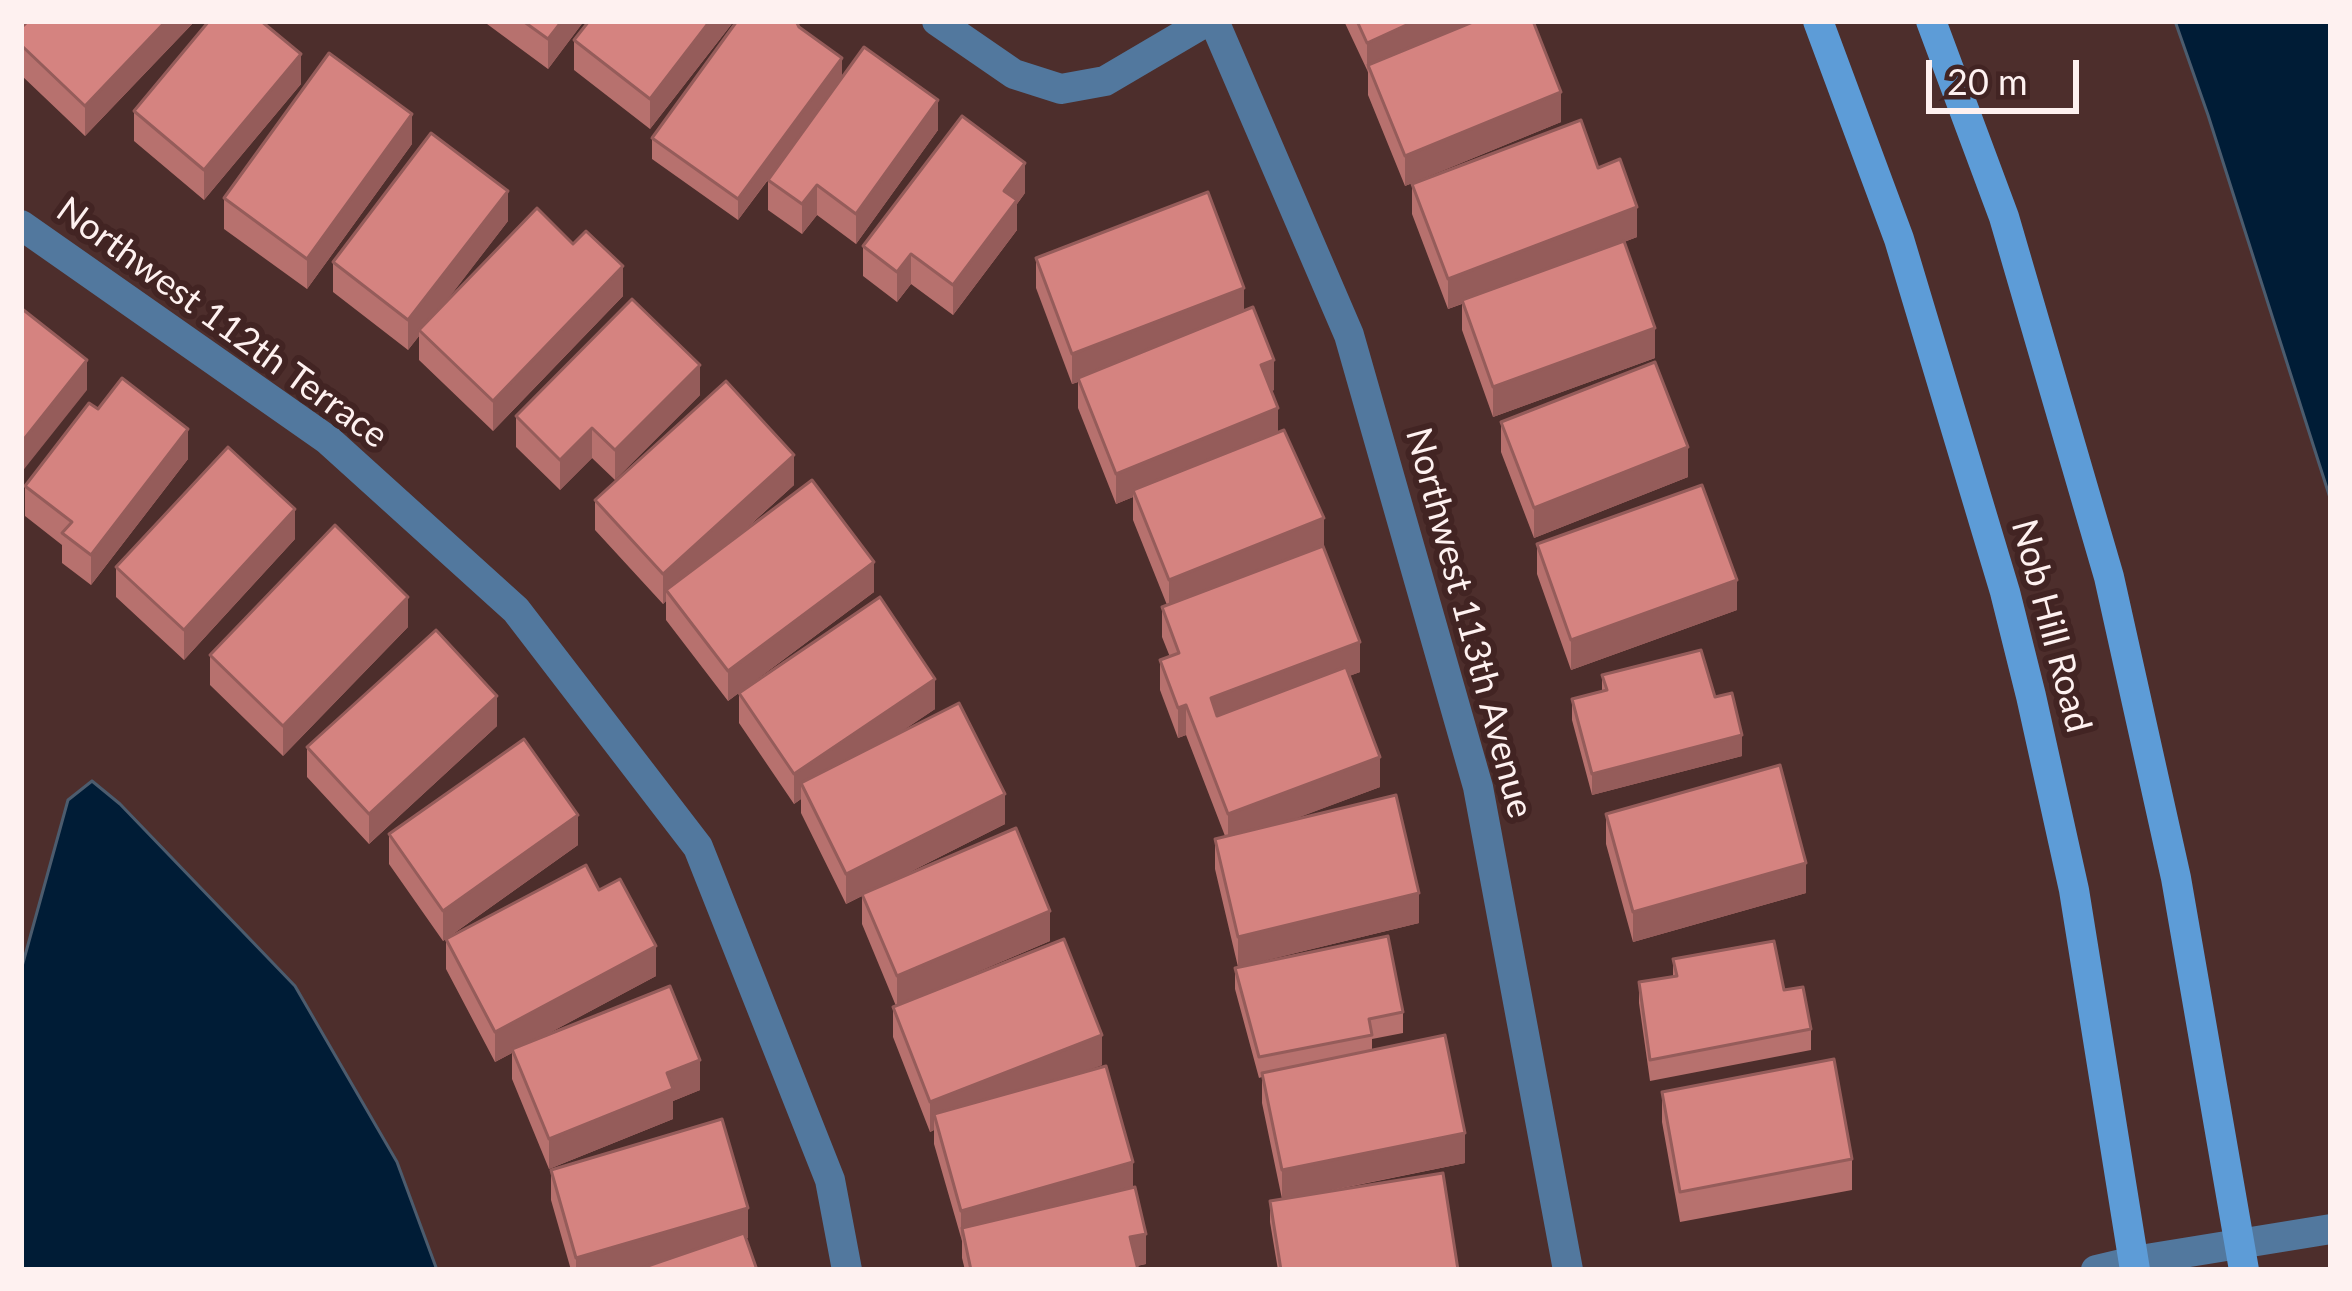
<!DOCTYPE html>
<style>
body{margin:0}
#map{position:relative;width:2352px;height:1291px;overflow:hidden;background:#4d2e2c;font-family:Lato,sans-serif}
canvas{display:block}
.frame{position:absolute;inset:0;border:24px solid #fef1f0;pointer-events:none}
.scale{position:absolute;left:1926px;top:60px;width:153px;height:54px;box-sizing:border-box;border:6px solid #fef1f0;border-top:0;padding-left:15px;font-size:36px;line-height:42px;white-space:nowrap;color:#fef1f0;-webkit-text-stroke:9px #422423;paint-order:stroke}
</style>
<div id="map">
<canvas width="2352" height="1291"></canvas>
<div class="frame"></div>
<div class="scale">20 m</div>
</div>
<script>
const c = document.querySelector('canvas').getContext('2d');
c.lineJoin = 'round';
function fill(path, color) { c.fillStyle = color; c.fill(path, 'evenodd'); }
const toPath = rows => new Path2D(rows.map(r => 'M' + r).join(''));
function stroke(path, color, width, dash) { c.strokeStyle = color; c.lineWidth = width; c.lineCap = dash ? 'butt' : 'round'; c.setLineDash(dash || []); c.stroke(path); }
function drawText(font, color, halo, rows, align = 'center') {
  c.font = font + ' Lato,sans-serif'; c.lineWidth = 12; c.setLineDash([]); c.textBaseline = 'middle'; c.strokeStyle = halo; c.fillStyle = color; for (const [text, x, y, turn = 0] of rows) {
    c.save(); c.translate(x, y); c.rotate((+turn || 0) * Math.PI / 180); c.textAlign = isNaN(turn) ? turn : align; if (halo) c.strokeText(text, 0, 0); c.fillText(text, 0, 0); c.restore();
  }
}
const water = toPath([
 [2175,21,2331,21,2331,501,2208,115,2175,21],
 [92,781,120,804,295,986,397,1162,437,1270,21,1270,21,970,68,800,92,781]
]);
const minor = toPath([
 [937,21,1014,74,1061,89,1105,81,1207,21],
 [1214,21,1349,335,1478,787,1568,1270],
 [21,225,328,440,516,610,698,847,830,1180,847,1270],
 [2096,1270,2134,1261]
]);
const tertiary = toPath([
 [2134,1261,2331,1229]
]);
const secondary = toPath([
 [1818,21,1899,239,2005,592,2031,696,2074,890,2135,1270],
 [1931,21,2004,217,2109,577,2176,878,2244,1270]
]);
const wall = toPath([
 [195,21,85,136,21,75,21,28],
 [483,21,584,21,548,69],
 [589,21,734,21,650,129,574,70,574,40],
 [1344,21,1533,21,1561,122,1405,186,1368,95,1368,72],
 [799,27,842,77,938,130,856,244,817,215,802,234,768,210,768,180,738,220,652,159,652,138],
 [301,84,204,200,134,141,134,111],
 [412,144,307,289,224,229,224,198],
 [1598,168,1637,237,1624,242,1655,358,1493,417,1462,330,1462,304,1448,309,1412,214,1412,184],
 [1025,193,1017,204,1017,230,953,315,911,284,897,302,863,276,863,246],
 [508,221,443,305,623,296,493,431,419,360,419,336,408,350,333,292,333,262],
 [1036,258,1244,310,1274,390,1271,391,1278,432,1324,548,1360,672,1349,676,1380,787,1291,820,1419,923,1238,967,1215,869,1215,839,1225,836,1186,735,1178,738,1160,690,1160,660,1170,657,1162,637,1162,607,1167,605,1133,520,1133,497,1116,504,1078,408,1078,382,1072,384,1036,288],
 [700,395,615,480,592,458,560,490,516,447,516,416],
 [98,409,188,459,91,585,62,563,62,545,25,516,25,486],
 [1501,422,1688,477,1534,538,1501,452],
 [794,485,738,536,874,592,728,701,666,620,666,601,663,604,595,530,595,500],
 [295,539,184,660,116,597,116,567],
 [1537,544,1737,610,1571,670,1537,574],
 [408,627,283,756,210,685,210,655],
 [1602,675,1715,697,1742,756,1592,795,1572,720,1572,699,1602,691],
 [739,693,935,709,902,731,1005,824,898,878,1050,941,923,995,1102,1065,1079,1073,1133,1188,1146,1264,1137,1266,1138,1270,965,1270,962,1258,962,1241,934,1144,934,1130,930,1132,893,1037,893,1007,896,1006,862,924,862,896,846,904,801,813,801,799,794,804,739,723],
 [497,726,369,844,307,777,307,747],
 [1606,814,1806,893,1633,942,1606,844],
 [389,834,578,845,446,939,599,890,656,976,538,1039,700,1090,673,1101,673,1119,549,1169,512,1079,512,1053,495,1062,446,969,446,939,443,941,389,864],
 [1673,959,1784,990,1811,1029,1811,1050,1650,1081,1639,1003,1639,982,1673,976],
 [1235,968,1403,1012,1403,1033,1372,1039,1372,1050,1465,1163,1304,1196,1458,1270,1278,1270,1270,1222,1270,1201,1282,1199,1262,1103,1262,1077,1259,1078,1235,989],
 [1662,1092,1852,1159,1852,1190,1680,1222,1662,1122],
 [551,1170,748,1238,746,1238,757,1270,571,1270,551,1200]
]);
const shadedWall = toPath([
 [166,21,195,21,85,136,85,106],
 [562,21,584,21,548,69,548,39],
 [710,21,734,21,650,129,650,99],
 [1415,21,1482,21,1368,65,1367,73,1367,43],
 [301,54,301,84,204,200,204,170],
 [842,58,842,79,738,220,738,199],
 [1561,92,1561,122,1405,186,1405,156],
 [938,100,938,130,856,244,856,214],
 [412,114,412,144,307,289,307,259],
 [1025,163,1025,193,1017,204,1017,230,953,315,953,285,1004,191],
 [817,185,817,215,802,234,802,204],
 [508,191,508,221,422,333,419,330,419,336,408,350,408,320],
 [1637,207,1637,237,1448,309,1448,279],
 [911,254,911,284,897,302,897,272],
 [623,266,623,296,493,431,493,401],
 [1244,288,1244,318,1078,378,1078,382,1072,384,1072,354],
 [1655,328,1655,358,1493,417,1493,387],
 [87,360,87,390,21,473,21,443],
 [1274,360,1274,390,1261,395,1261,365],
 [700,365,700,395,615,480,615,450],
 [1278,408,1278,438,1133,490,1133,497,1116,504,1116,474],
 [592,428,592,458,560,490,560,460],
 [188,429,188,459,91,585,91,555],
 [1688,447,1688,477,1534,538,1534,508],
 [794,455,794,485,671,596,666,590,666,601,663,604,663,574],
 [295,509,295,539,184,660,184,630],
 [1324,518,1324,548,1169,610,1169,580],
 [874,562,874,592,728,701,728,671],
 [1737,580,1737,610,1571,670,1571,640],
 [408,597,408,627,283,756,283,726],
 [1360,642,1360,672,1211,728,1211,698],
 [935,679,935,709,807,795,801,783,801,799,794,804,794,774],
 [497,696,497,726,369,844,369,814],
 [1186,705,1186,735,1178,738,1178,708],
 [1742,735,1742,756,1592,795,1592,774],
 [1380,757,1380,787,1228,844,1228,814],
 [1005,794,1005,824,846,904,846,874],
 [578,815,578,845,443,941,443,911],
 [1806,863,1806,893,1633,942,1633,912],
 [1419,893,1419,923,1238,967,1238,937],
 [1050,911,1050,941,897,1006,897,976],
 [656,946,656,976,495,1062,495,1032],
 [1102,1035,1102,1065,938,1128,934,1114,934,1130,930,1132,930,1102],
 [700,1060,700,1090,673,1101,673,1119,549,1169,549,1139,667,1073],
 [1465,1133,1465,1163,1282,1200,1282,1170],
 [1133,1162,1133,1192,962,1228,961,1241,961,1211],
 [748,1208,748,1238,638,1270,576,1270,576,1258],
 [1146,1234,1146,1264,1130,1267,1130,1237]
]);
const building = toPath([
 [28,21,166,21,85,106,21,45,21,28,28,21],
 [209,21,261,21,301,54,204,170,134,111,209,21],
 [523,21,562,21,548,39,523,21],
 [589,21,710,21,650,99,574,40,589,21],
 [737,21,796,21,799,27,842,58,738,199,652,138,737,21],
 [1357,21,1415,21,1367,43,1357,21],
 [1475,21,1533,21,1561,92,1405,156,1368,65,1475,21],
 [864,47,938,100,856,214,817,185,802,204,768,180,864,47],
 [329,53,412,114,307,259,224,198,329,53],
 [962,116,1025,163,1004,191,1017,200,953,285,911,254,897,272,863,246,962,116],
 [1581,120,1598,168,1620,159,1637,207,1448,279,1412,184,1581,120],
 [431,133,508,191,408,320,333,262,431,133],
 [1208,192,1244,288,1072,354,1036,258,1208,192],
 [537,208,573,244,586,231,623,266,493,401,419,330,537,208],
 [1624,241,1655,328,1493,387,1462,300,1624,241],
 [632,299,700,365,615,450,592,428,560,460,516,416,632,299],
 [1253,307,1274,360,1261,365,1278,408,1116,474,1078,378,1253,307],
 [21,308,87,360,21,443,21,308],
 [1655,362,1688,447,1534,508,1501,422,1655,362],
 [122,378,188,429,91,555,62,533,72,522,25,486,89,403,98,409,122,378],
 [726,381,794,455,663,574,595,500,726,381],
 [1284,430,1324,518,1169,580,1133,490,1284,430],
 [228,447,295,509,184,630,116,567,228,447],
 [812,480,874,562,728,671,666,590,812,480],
 [1702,485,1737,580,1571,640,1537,544,1702,485],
 [335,525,408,597,283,726,210,655,335,525],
 [1323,546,1360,642,1211,698,1217,716,1346,667,1380,757,1228,814,1186,705,1178,708,1160,660,1179,653,1162,607,1323,546],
 [880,597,935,679,794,774,739,693,880,597],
 [436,630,497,696,369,814,307,747,436,630],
 [1701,650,1715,697,1732,693,1742,735,1592,774,1572,699,1607,690,1602,675,1701,650],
 [959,703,1005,794,846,874,801,783,959,703],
 [524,739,578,815,443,911,389,834,524,739],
 [1780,765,1806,863,1633,912,1606,814,1780,765],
 [1396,795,1419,893,1238,937,1215,839,1396,795],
 [1016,828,1050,911,897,976,862,894,1016,828],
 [586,865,599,890,620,879,656,946,495,1032,446,939,586,865],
 [1388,936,1403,1012,1369,1019,1372,1035,1259,1057,1235,968,1388,936],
 [1064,939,1102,1035,930,1102,893,1007,1064,939],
 [1774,941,1784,990,1803,987,1811,1029,1650,1060,1639,982,1677,976,1673,959,1774,941],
 [670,986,700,1060,667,1073,673,1089,549,1139,512,1049,670,986],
 [1445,1035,1465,1133,1282,1170,1262,1073,1445,1035],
 [1834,1059,1852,1159,1680,1192,1662,1092,1834,1059],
 [1106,1066,1133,1162,961,1211,934,1114,1106,1066],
 [722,1119,748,1208,576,1258,551,1170,722,1119],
 [1443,1173,1458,1270,1281,1270,1270,1201,1443,1173],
 [1135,1187,1146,1234,1130,1237,1138,1270,971,1270,962,1228,1135,1187],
 [744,1233,757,1270,636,1270,744,1233]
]);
const streetNames = [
 ["Northwest 112th Terrace",222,323,36],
 ["Northwest 113th Avenue",1469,623,75],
 ["Nob Hill Road",2051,626,75]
];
fill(water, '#001c36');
stroke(water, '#4c5c6e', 3);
stroke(minor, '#52789e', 30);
stroke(tertiary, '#52789e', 30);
stroke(secondary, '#5d9cd7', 30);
fill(wall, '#b7716e');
fill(shadedWall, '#955c5a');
fill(building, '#d58380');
stroke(building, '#955c5a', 3);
drawText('36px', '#fef1f0', '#422423', streetNames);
</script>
